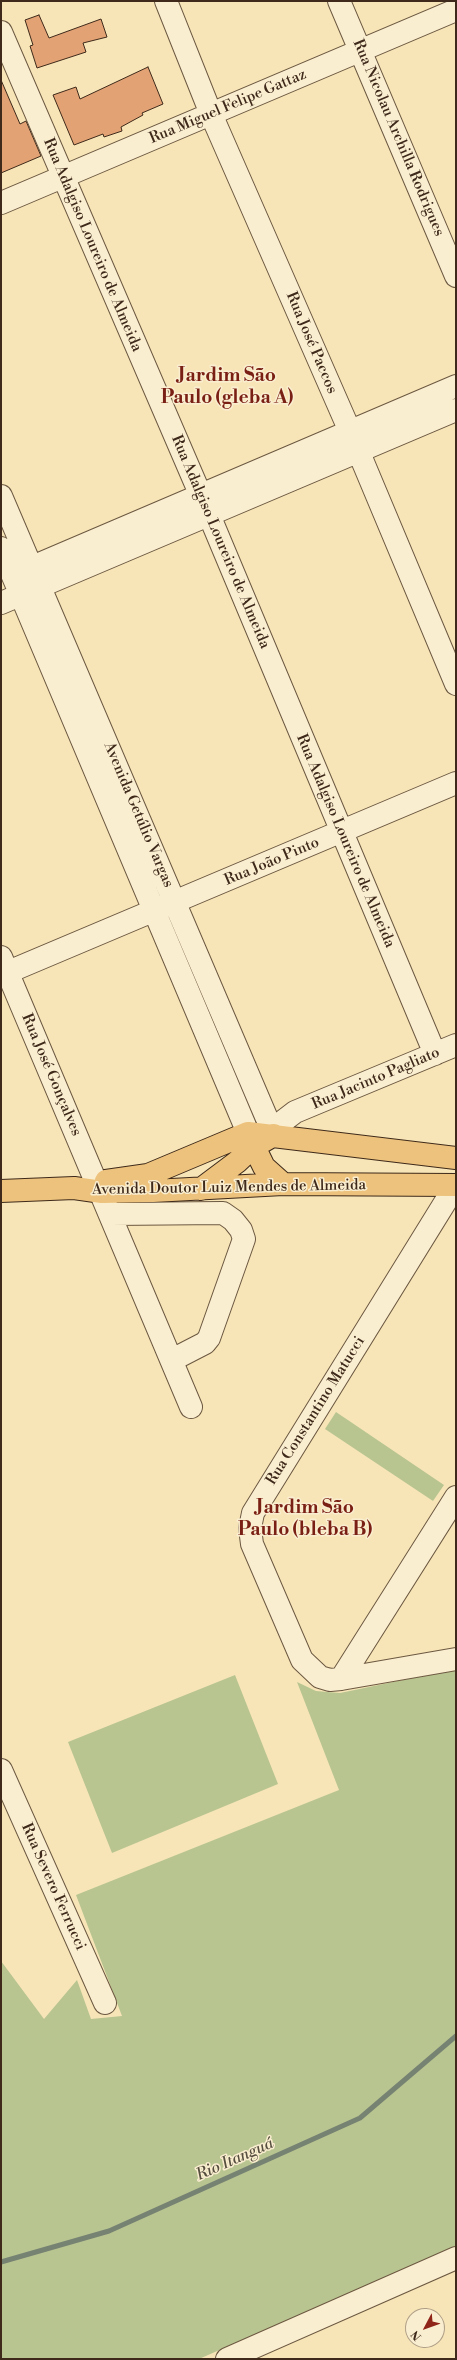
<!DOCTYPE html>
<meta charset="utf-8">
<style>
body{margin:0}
#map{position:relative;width:457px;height:2360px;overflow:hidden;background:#f7e5b7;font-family:"Libre Bodoni",serif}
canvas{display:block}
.frame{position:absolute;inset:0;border:2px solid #3e291a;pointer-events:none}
.north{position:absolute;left:405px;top:2308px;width:40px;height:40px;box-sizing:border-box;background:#faeed0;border:1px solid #af9f87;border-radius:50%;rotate:229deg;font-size:11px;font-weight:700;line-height:16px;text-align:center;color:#3e291a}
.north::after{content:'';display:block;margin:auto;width:14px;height:18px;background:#8f2418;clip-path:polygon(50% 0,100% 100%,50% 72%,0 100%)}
</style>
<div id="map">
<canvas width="457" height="2360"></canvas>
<div class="frame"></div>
<div class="north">N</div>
</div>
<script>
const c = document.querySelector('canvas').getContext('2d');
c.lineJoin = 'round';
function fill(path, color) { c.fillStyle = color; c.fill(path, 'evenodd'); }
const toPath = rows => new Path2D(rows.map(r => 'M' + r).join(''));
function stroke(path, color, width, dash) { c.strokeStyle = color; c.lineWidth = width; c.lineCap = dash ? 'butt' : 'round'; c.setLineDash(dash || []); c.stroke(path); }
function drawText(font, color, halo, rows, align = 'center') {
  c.font = font + ' "Libre Bodoni",serif'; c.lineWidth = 3; c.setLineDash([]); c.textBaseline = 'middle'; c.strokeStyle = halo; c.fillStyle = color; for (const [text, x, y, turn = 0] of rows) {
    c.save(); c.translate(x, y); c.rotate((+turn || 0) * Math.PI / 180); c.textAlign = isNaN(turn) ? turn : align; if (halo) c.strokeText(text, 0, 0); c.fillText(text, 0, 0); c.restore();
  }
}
const green = toPath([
 [336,1412,444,1485,433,1501,325,1429],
 [456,1669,456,2246,199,2359,1,2359,1,1961,44,2019,77,1980,91,2019,122,2016,76,1895,339,1790,297,1682,316,1691,340,1693],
 [235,1675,278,1784,112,1853,68,1742]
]);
const stream = toPath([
 [1,2262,109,2231,360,2118,456,2036]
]);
const building = toPath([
 [39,15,49,38,101,19,107,37,83,43,86,52,37,68,30,46,33,45,25,20,39,15],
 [148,67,163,104,142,113,143,115,121,127,122,131,104,137,103,134,74,145,53,95,76,87,80,99,148,67],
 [1,80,20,124,26,121,41,156,1,173,1,80]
]);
const minor = toPath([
 [166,1,211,114,352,436,456,684],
 [339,1,456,276],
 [1,32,207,510,435,1054],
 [1,203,456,10],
 [1,496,274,1135],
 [1,548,248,1133],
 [18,573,456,386],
 [1,603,456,410],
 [1,957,191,1407],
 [1,975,456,783],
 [274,1135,282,1122,295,1112,456,1045],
 [449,1196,253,1513,250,1528,252,1544,302,1660,320,1677,330,1680,341,1679,456,1659],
 [111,1214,223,1213,233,1220,241,1230,244,1239,209,1338,205,1343,172,1360],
 [341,1679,456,1497],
 [1,1770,105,2003],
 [227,2359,456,2258]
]);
const major = toPath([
 [248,1134,264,1167,283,1184],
 [106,1181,148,1175,248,1133,456,1158],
 [201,1189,237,1162,253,1147,274,1135],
 [1,1191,74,1188,102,1192,153,1191,283,1184,456,1185]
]);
const streetNames = [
 ["Rua Miguel Felipe Gattaz",228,107,-23],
 ["Rua Nicolau Archilla Rodrigues",398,138,67],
 ["Rua Adalgiso Loureiro de Almeida",92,245,67],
 ["Rua José Paccos",311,343,67],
 ["Rua Adalgiso Loureiro de Almeida",220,542,67],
 ["Avenida Getúlio Vargas",138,815,67],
 ["Rua Adalgiso Loureiro de Almeida",345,841,67],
 ["Rua João Pinto",272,862,-23],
 ["Rua José Gonçalves",51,1075,67],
 ["Rua Jacinto Pagliato",376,1079,-23],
 ["Avenida Doutor Luiz Mendes de Almeida",229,1188,-1],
 ["Rua Constantino Matucci",316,1411,-58],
 ["Rua Severo Ferrucci",53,1887,66]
];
const waterNames = [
 ["Rio Itanguá",235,2160,-24]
];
const districtNames = [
 ["Jardim São",227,376],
 ["Paulo (gleba A)",227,398],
 ["Jardim São",305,1508],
 ["Paulo (bleba B)",305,1530]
];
fill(green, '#b9c591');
stroke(stream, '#778372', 5);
fill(building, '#e2a274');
stroke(building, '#3e291a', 1);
stroke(minor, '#6c5841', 24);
stroke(major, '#3e291a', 24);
stroke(minor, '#faeed0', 22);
stroke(major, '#ecc27c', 22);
drawText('15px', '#3e291a', '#faeed0', streetNames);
drawText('italic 16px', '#564e3f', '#faeed0', waterNames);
drawText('bold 19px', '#7a1f14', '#faeed0', districtNames);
</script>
